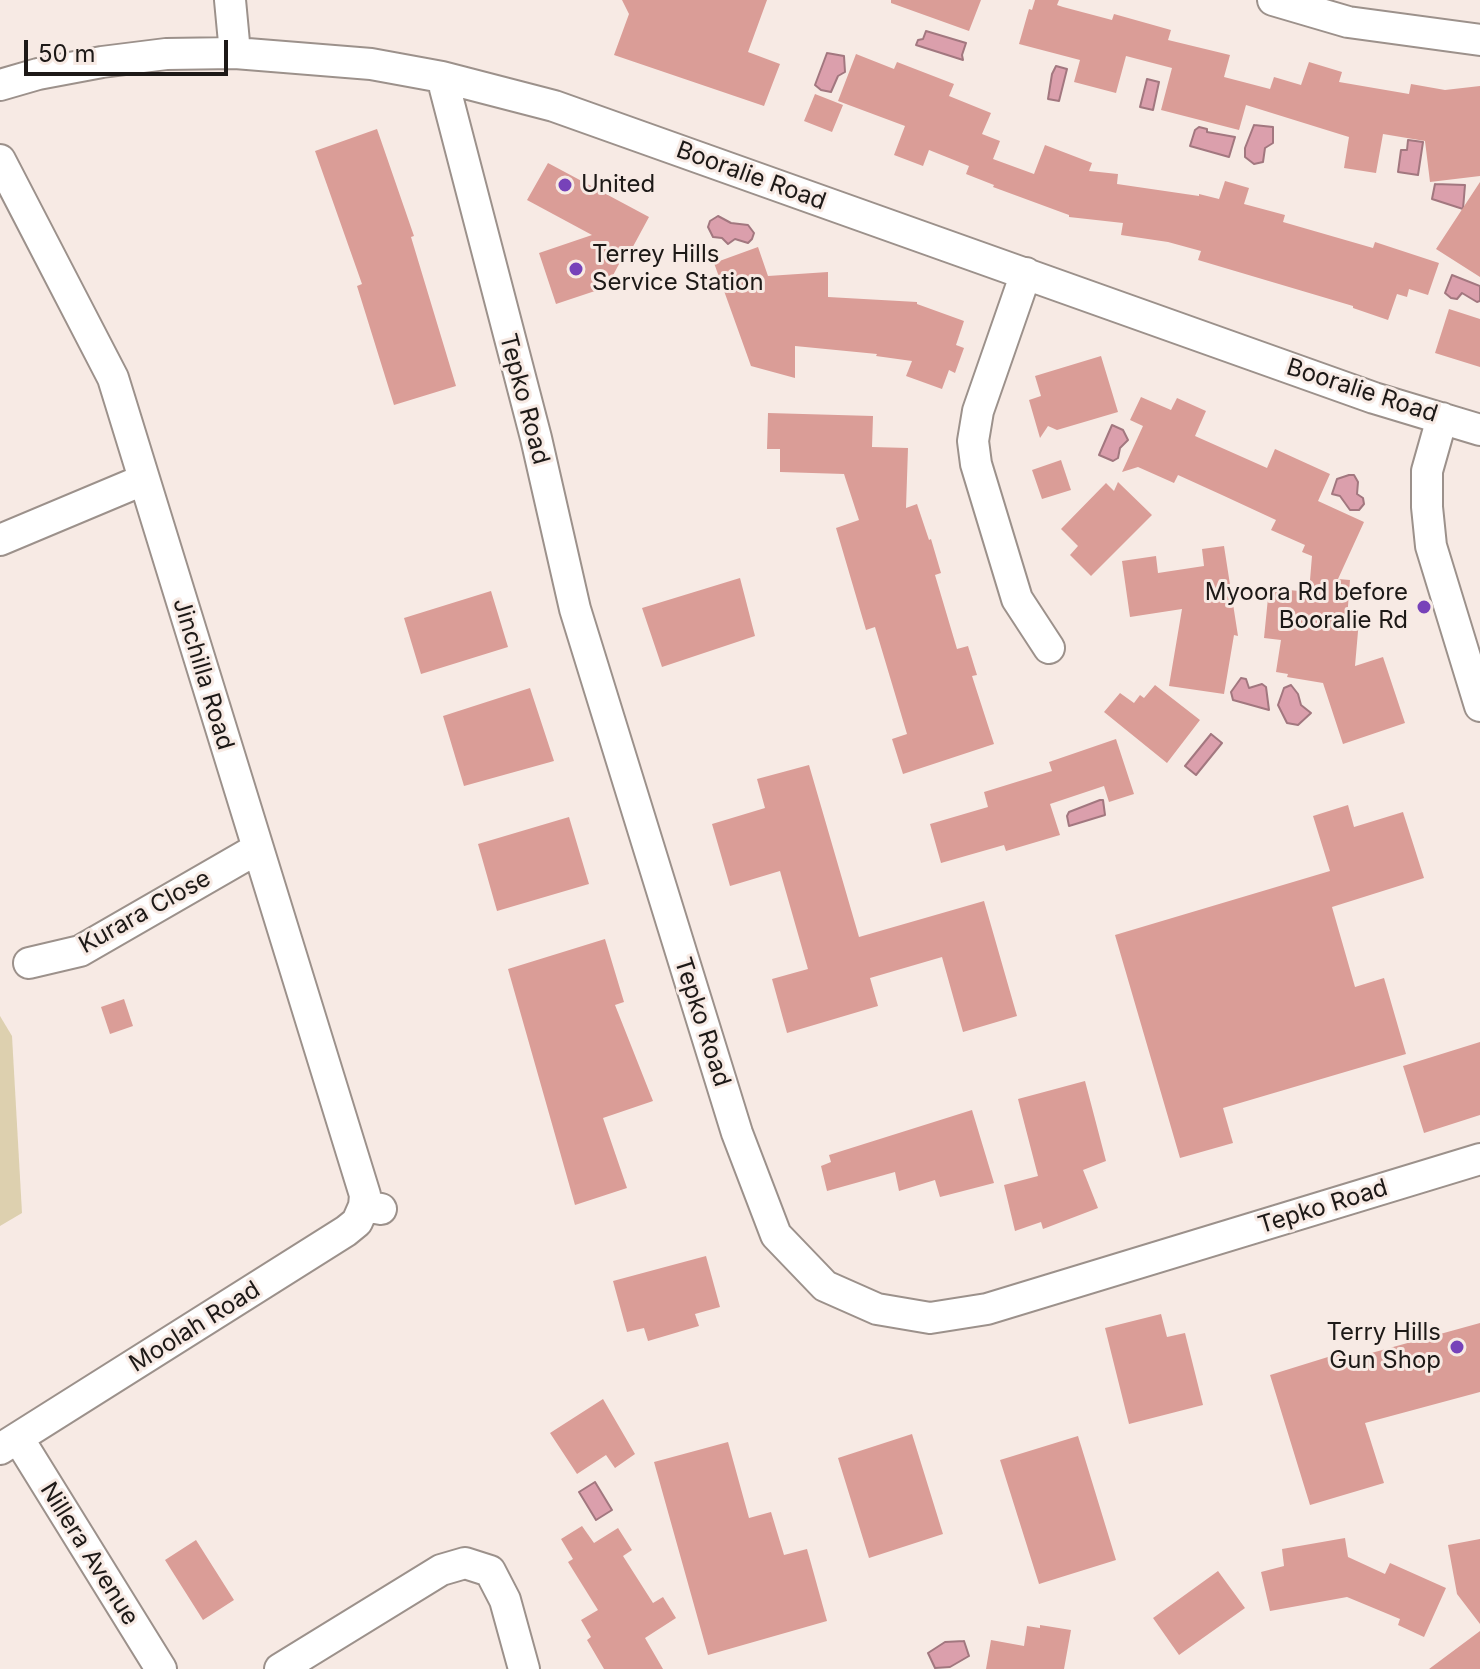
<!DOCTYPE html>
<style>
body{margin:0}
#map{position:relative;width:1480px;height:1669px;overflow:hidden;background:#f7eae4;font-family:Inter,sans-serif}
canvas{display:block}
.scale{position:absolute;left:24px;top:40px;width:204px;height:36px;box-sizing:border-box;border:4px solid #1d1917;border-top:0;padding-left:10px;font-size:24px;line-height:28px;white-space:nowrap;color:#1d1917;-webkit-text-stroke:6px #f7eae4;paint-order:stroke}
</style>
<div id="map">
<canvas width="1480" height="1669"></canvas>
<div class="scale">50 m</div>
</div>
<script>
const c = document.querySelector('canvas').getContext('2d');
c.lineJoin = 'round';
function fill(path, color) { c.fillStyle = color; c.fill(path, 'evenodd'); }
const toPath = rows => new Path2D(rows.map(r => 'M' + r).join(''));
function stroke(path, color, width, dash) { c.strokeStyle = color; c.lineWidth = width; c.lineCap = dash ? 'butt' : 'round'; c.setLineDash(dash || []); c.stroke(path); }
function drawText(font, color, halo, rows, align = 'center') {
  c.font = font + ' Inter,sans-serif'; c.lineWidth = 6; c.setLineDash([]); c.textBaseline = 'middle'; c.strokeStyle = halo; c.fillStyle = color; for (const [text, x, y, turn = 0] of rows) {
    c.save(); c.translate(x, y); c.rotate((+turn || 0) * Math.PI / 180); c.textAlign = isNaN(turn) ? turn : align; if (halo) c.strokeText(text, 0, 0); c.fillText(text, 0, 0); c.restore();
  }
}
const green = toPath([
 [0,1016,12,1036,22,1213,0,1226]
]);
const water = toPath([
 [926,31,966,43,962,55,963,60,916,45,918,40,923,39,926,31],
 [827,53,844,56,845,72,838,76,831,92,821,90,815,85,827,53],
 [1056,66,1067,69,1059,101,1048,99,1052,74,1056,66],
 [1147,79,1159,82,1153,110,1140,107,1147,79],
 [1254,125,1273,127,1273,143,1265,148,1263,162,1254,164,1245,157,1245,148,1254,125],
 [1199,127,1207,129,1207,132,1235,137,1229,157,1190,146,1195,130,1199,127],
 [1408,140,1423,142,1418,175,1398,172,1401,150,1407,150,1408,140],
 [1435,184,1465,185,1463,209,1432,199,1435,184],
 [718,216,731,223,748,225,754,233,752,239,748,243,735,239,728,244,722,238,713,237,708,227,710,221,718,216],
 [1452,275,1480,286,1480,301,1477,302,1462,293,1457,299,1451,298,1445,293,1452,275],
 [1112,425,1123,430,1128,440,1120,448,1118,458,1113,461,1099,455,1112,425],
 [1349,475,1354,475,1358,482,1357,494,1363,498,1364,504,1359,510,1350,510,1340,496,1332,494,1337,479,1349,475],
 [1241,678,1246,679,1249,688,1262,684,1266,687,1269,710,1233,700,1231,692,1241,678],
 [1291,685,1298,694,1301,705,1311,713,1298,725,1287,723,1278,705,1284,688,1291,685],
 [1211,734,1222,743,1196,775,1185,766,1211,734],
 [1100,800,1103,800,1105,815,1069,826,1067,816,1069,812,1100,800],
 [595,1482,612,1510,596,1520,579,1492,595,1482],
 [964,1641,969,1656,950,1667,935,1668,928,1653,945,1642,964,1641]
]);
const building = toPath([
 [622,0,767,0,748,52,780,64,764,106,614,55,629,14],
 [891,0,981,0,969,31,891,3],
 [1035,0,1059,0,1057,5,1063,7,1112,20,1114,14,1171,30,1168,40,1230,55,1224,77,1270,89,1274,77,1301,85,1309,62,1342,72,1339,82,1409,94,1411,84,1445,90,1480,86,1480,176,1430,182,1425,141,1383,134,1376,173,1344,168,1349,137,1246,105,1239,130,1161,110,1172,68,1126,56,1116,93,1074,82,1080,60,1019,44,1029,9,1032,10],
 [856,54,894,69,897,62,954,84,949,96,991,113,982,134,1000,141,993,159,1034,174,1045,145,1092,163,1089,171,1118,174,1117,184,1199,196,1199,194,1219,199,1225,181,1249,188,1244,204,1285,215,1283,222,1373,248,1375,242,1439,263,1428,295,1409,289,1407,297,1397,294,1388,320,1353,308,1353,306,1198,260,1201,251,1168,242,1121,235,1123,223,1069,217,1069,215,993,187,994,185,966,174,969,166,929,150,923,166,894,155,905,126,838,101],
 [815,94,843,105,832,132,804,121],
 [377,129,414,236,411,237,456,386,394,405,357,286,362,284,315,151],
 [548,163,649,217,629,254,626,251,611,279,613,285,556,304,539,253,592,235,527,200],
 [1480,182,1480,277,1436,249],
 [758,247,768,276,828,272,828,297,917,302,917,304,964,321,956,345,964,348,955,373,949,370,942,389,906,376,912,361,876,356,877,354,795,346,795,378,751,366,714,263],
 [1449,309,1480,319,1480,367,1435,353],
 [1101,356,1118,412,1057,430,1048,426,1040,438,1029,400,1041,396,1035,376],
 [1141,397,1171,410,1177,398,1206,411,1195,436,1267,468,1275,449,1330,474,1318,501,1364,522,1338,579,1350,580,1347,619,1359,620,1355,666,1383,657,1405,723,1343,744,1323,683,1287,677,1288,674,1276,672,1281,640,1264,638,1269,588,1309,592,1312,556,1302,552,1305,545,1271,530,1276,520,1222,495,1178,475,1174,483,1138,467,1122,472,1143,426,1130,420],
 [768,413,873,416,872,447,908,448,906,508,917,504,929,540,931,539,941,573,935,575,957,649,968,646,977,675,972,676,994,744,903,774,892,739,907,734,875,627,866,630,836,528,859,520,844,474,780,472,780,449,767,449],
 [1061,460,1071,490,1042,499,1032,470],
 [1118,482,1152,515,1091,576,1070,555,1078,546,1061,529,1106,483,1114,491],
 [1224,546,1238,636,1234,635,1224,694,1169,686,1182,609,1130,617,1122,561,1156,556,1158,573,1204,566,1202,549],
 [740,578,755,636,662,667,642,608],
 [491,591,508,647,421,674,404,618],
 [1155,685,1200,720,1167,763,1104,712,1120,693,1134,703,1140,695,1144,698],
 [530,688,554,761,464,786,443,716],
 [1116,739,1134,794,1109,802,1104,786,1050,804,1060,835,1006,851,1004,845,941,863,930,824,988,807,984,792,1052,771,1049,762],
 [809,765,859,937,984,901,1017,1016,963,1032,942,957,870,978,878,1006,787,1033,772,979,808,969,780,871,730,886,712,824,765,808,757,779],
 [1348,805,1354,827,1403,812,1424,878,1332,907,1355,987,1384,978,1406,1054,1223,1108,1233,1143,1180,1158,1115,935,1330,871,1313,816],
 [569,817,589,884,497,911,478,844],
 [605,939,624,1002,615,1005,653,1101,603,1118,627,1188,575,1205,508,969],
 [124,999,133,1026,110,1034,101,1007],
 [1480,1042,1480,1115,1424,1133,1403,1066],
 [1085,1081,1106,1161,1083,1170,1098,1208,1043,1229,1041,1222,1015,1231,1004,1185,1038,1176,1018,1099],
 [972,1110,994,1183,940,1197,935,1180,899,1191,895,1172,827,1191,821,1166,831,1162,829,1155],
 [706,1256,720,1307,695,1314,699,1326,648,1341,644,1328,627,1332,613,1281],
 [1161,1314,1167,1337,1185,1333,1203,1405,1129,1424,1105,1328],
 [1480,1323,1480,1392,1365,1423,1384,1483,1310,1505,1270,1375,1344,1352,1346,1360],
 [603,1399,635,1454,615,1468,606,1455,577,1474,550,1433],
 [912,1434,943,1534,869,1558,838,1458],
 [1078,1436,1116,1560,1039,1584,1000,1460],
 [728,1442,749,1518,771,1512,784,1555,807,1549,827,1621,708,1655,654,1462],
 [582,1526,594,1543,618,1528,632,1550,623,1556,653,1603,663,1597,676,1618,645,1638,663,1669,604,1669,587,1640,591,1637,581,1620,598,1610,568,1562,573,1559,561,1539],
 [1345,1538,1348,1557,1385,1574,1390,1563,1446,1588,1424,1637,1398,1625,1400,1619,1347,1597,1270,1611,1261,1572,1284,1566,1282,1549],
 [1480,1539,1480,1624,1457,1594,1448,1545],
 [196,1540,234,1600,203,1620,165,1560],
 [1218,1571,1245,1608,1179,1655,1153,1618],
 [1040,1625,1071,1630,1064,1669,986,1669,991,1640,1024,1646,1027,1626,1040,1628],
 [1480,1631,1480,1669,1429,1669]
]);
const minor = toPath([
 [230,0,235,53],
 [1273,0,1348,22,1480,40],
 [442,77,536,438,575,609,737,1133,776,1235,825,1286,877,1309,930,1318,987,1309,1480,1159],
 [0,85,38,74,102,62,166,54,235,53,371,64,442,77,554,106,1374,398,1480,430],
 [0,160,113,378,365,1195,364,1206],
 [1026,273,978,411,973,441,976,464,1017,599,1049,648],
 [1442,418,1427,471,1427,507,1431,546,1480,706],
 [0,540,143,480],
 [29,963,80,951,257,849],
 [18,1438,161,1669],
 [0,1449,346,1231,357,1222,364,1206,381,1209],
 [280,1669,441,1570,465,1563,490,1571,505,1600,524,1669]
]);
const markers = [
 [565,185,8,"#7742b9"],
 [576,269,8,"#7742b9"],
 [1424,607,8,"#7742b9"],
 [1457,1347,8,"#7742b9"]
];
const streetNames = [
 ["Booralie Road",751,176,20],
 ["Booralie Road",1362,391,18],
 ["Tepko Road",524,399,75],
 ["Jinchilla Road",203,674,73],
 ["Kurara Close",145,912,-29],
 ["Tepko Road",702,1022,72],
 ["Tepko Road",1323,1207,-17],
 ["Moolah Road",195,1327,-32],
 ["Nillera Avenue",89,1554,58]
];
const poiNames = [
 ["United",581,185],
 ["Terrey Hills",592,255],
 ["Service Station",592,283],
 ["Myoora Rd before",1408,593,"right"],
 ["Booralie Rd",1408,621,"right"],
 ["Terry Hills",1441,1333,"right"],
 ["Gun Shop",1441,1361,"right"]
];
fill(green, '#ddd0af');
fill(water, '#db9fac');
stroke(water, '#a2777f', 2);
fill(building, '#da9d97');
stroke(minor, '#9c918b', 34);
stroke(minor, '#fff', 30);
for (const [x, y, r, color] of markers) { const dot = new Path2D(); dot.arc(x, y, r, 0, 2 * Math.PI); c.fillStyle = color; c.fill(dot); stroke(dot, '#f7eae4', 3); }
drawText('24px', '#1d1917', '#f7eae4', streetNames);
drawText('24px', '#1d1917', '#f7eae4', poiNames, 'left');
</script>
